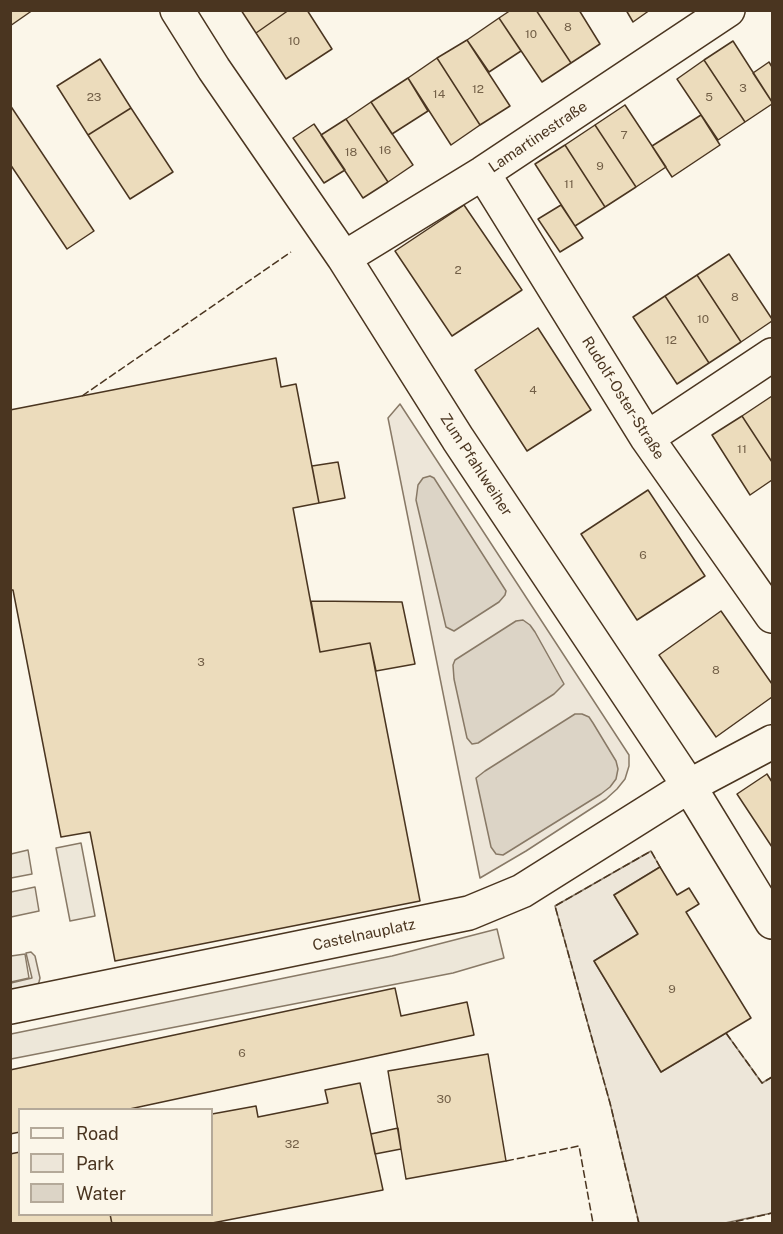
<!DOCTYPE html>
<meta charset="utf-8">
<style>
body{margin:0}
#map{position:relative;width:783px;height:1234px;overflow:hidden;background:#fbf6e9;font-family:"Public Sans",sans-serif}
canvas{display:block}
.frame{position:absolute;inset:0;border:12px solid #4a3520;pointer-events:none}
.legend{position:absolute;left:18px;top:1108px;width:195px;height:108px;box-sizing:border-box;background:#fbf6e9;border:2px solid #b4a999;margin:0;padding:8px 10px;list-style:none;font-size:18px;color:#4a3520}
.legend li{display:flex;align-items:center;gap:12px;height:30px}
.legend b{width:30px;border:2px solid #b4a999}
</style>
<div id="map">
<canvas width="783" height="1234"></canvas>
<div class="frame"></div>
<ul class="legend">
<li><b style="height:8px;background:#fbf6e9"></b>Road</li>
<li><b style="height:16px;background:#ede6d9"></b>Park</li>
<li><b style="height:16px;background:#dcd4c6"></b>Water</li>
</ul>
</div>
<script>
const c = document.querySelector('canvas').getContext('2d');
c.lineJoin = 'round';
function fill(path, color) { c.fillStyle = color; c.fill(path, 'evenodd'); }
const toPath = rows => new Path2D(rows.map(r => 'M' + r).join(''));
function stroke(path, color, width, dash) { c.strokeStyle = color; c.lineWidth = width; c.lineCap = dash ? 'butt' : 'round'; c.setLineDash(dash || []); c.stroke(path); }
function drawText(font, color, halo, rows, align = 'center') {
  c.font = font + ' "Public Sans",sans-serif'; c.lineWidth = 4.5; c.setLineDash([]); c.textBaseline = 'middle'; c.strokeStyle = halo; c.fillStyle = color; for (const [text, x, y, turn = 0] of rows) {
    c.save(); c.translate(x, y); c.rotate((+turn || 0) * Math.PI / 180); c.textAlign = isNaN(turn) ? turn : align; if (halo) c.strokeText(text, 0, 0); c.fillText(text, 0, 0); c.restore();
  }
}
const green = toPath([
 [400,404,629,755,629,766,625,779,617,789,606,799,526,851,480,878,388,418,400,404],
 [651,851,660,867,614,895,638,934,594,961,661,1072,726,1033,762,1083,772,1077,772,1213,725,1223,639,1223,610,1103,555,906,651,851],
 [31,952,35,956,40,978,39,982,37,986,11,995,11,983,32,978,26,953,31,952]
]);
const parking = toPath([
 [81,843,95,916,70,921,56,848,81,843],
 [28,850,32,874,11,878,11,854,28,850],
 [35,887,39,911,11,917,11,892,35,887],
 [497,929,504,958,453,973,11,1059,11,1034,392,956,497,929],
 [25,954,29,978,11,982,11,956,25,954]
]);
const water = toPath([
 [430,476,434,478,506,591,505,595,499,602,454,631,446,627,416,500,418,485,423,478,430,476],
 [523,620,530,625,535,632,564,684,554,694,478,743,472,744,467,738,454,679,453,665,455,660,516,621,523,620],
 [575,714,582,714,589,717,593,723,616,761,618,769,616,779,610,787,601,794,503,855,496,854,491,847,476,778,485,771,575,714]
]);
const building = toPath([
 [10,10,33,10,10,26,10,10],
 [241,10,289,10,256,33,241,10],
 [289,10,307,10,332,49,286,79,256,33,289,10],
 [511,10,536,10,571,63,542,82,499,18,511,10],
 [536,10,579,10,600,44,571,63,536,10],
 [626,10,650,10,633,22,626,10],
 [499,18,521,51,489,72,467,40,499,18],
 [467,40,510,106,480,125,437,58,467,40],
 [733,41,772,102,772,104,745,122,704,60,733,41],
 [437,58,480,125,451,145,408,78,437,58],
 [100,59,131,108,88,135,57,86,100,59],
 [704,60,745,122,718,140,677,79,704,60],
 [769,62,772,67,772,102,753,73,769,62],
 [408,78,428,111,392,134,371,102,408,78],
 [371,102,413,165,388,182,346,119,371,102],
 [10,105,94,231,67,249,10,164,10,105],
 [625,105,666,167,636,187,595,125,625,105],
 [131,108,173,172,130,199,88,135,131,108],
 [701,115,720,145,672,177,652,146,701,115],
 [346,119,388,182,363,198,321,135,346,119],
 [314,124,345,170,324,183,293,138,314,124],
 [595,125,636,187,605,207,565,145,595,125],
 [565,145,605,207,575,226,535,164,565,145],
 [464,205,522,290,452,336,395,251,464,205],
 [561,205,583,238,560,252,538,219,561,205],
 [729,254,772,319,772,321,741,342,697,275,729,254],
 [697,275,741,342,709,363,665,296,697,275],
 [665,296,709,363,677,384,633,317,665,296],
 [538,328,591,410,527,451,475,370,538,328],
 [276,358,281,387,296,384,319,503,293,508,320,652,370,643,420,901,115,961,90,832,61,837,13,590,10,590,10,410,276,358],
 [772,396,772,462,742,416,772,396],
 [742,416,772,462,772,480,750,495,712,435,742,416],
 [338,462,345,498,319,503,312,466,338,462],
 [648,490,705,576,637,620,581,534,648,490],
 [311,601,402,602,415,664,376,671,370,643,320,652,311,601],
 [721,611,772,684,772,697,716,737,659,655,721,611],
 [767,774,772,782,772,847,737,794,767,774],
 [660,867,677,895,689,888,699,904,686,912,751,1018,661,1072,594,961,638,934,614,895,660,867],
 [395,988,401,1016,467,1002,474,1035,125,1110,20,1110,20,1132,10,1134,10,1070,395,988],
 [488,1054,506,1161,406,1179,388,1071,488,1054],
 [360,1083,383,1190,207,1224,112,1224,110,1214,212,1214,212,1114,256,1106,258,1117,328,1103,325,1090,360,1083],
 [398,1128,401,1149,375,1154,371,1134,398,1128],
 [20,1152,20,1214,110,1214,112,1224,10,1224,10,1154,20,1152]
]);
const minor = toPath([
 [177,10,214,69,344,258,458,439,689,786,772,922],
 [483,173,647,438,772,616],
 [344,258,483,173,728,10],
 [647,438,772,355],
 [10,1007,469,913,522,891,689,786,772,742]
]);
const fence = toPath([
 [82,396,291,252],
 [726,1033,762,1083,772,1077],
 [506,1161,579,1146,593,1223],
 [639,1224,610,1103,555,906,651,851,660,867],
 [725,1224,772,1213]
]);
const numberNames = [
 ["8",568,27],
 ["10",531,34],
 ["10",294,41],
 ["3",743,88],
 ["12",478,89],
 ["14",439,94],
 ["23",94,97],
 ["5",709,97],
 ["7",624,135],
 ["16",385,150],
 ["18",351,152],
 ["9",600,166],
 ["11",569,184],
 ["2",458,270],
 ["8",735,297],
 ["10",703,319],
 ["12",671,340],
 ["4",533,390],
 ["11",742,449],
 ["6",643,555],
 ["3",201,662],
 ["8",716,670],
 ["9",672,989],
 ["6",242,1053],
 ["30",444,1099],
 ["32",292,1144]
];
const streetNames = [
 ["Lamartinestraße",538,137,-34],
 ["Rudolf-Oster-Straße",623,398,58],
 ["Zum Pfahlweiher",476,465,57],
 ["Castelnauplatz",364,935,-12]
];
fill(green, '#ede6d9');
stroke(green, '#887966', 1.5);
fill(parking, '#ede7d9');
stroke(parking, '#887966', 1.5);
fill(water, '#dcd4c6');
stroke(water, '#887966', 1.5);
fill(building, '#ecdcbc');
stroke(building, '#4a3520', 1.5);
stroke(minor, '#4a3520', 36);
stroke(minor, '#fbf6e9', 33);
stroke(fence, '#4a3520', 1.5, [8, 3]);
drawText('12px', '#725f47', null, numberNames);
drawText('15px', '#4a3520', '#fbf6e9', streetNames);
</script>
